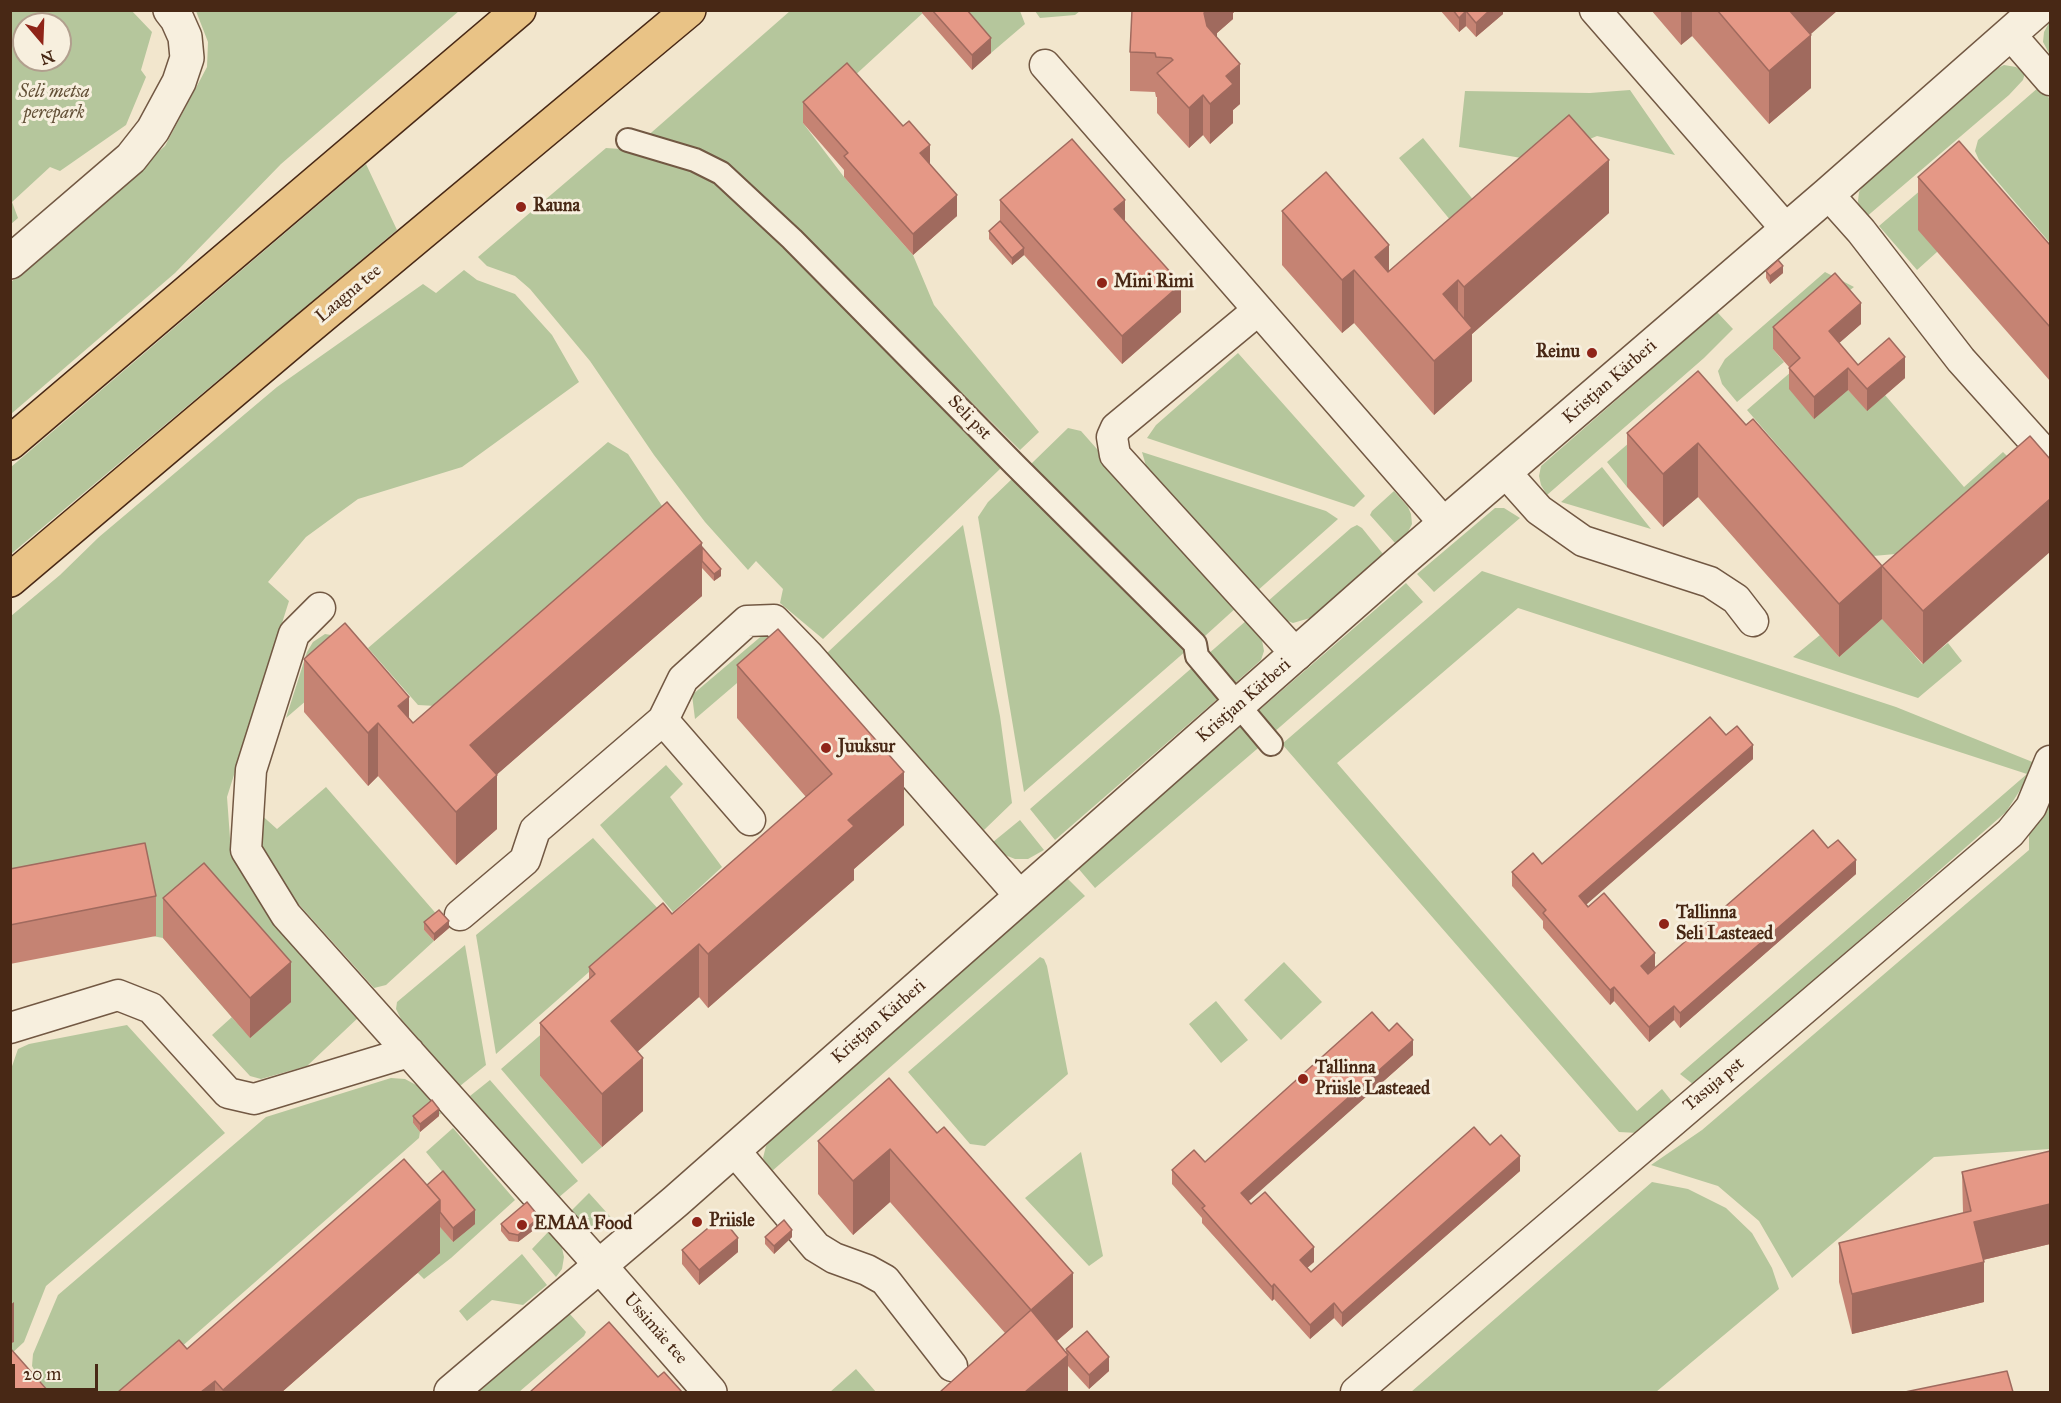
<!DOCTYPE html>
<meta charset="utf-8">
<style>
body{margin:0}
#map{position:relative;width:2061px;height:1403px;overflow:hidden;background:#f2e6cd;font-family:"IM FELL Great Primer",serif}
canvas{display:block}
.frame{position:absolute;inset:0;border:12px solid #482815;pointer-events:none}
.north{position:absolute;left:12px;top:12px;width:60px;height:60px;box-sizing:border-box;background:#f7efde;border:2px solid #b19f8e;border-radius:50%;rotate:161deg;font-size:16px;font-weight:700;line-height:24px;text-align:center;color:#482815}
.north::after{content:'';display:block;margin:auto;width:21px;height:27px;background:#8f2418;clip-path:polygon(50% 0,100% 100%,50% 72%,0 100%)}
.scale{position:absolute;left:12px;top:1364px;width:86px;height:27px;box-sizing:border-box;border:3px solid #482815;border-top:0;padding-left:8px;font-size:18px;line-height:21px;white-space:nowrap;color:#482815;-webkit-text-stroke:4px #f7efde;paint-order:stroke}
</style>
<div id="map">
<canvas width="2061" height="1403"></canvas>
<div class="frame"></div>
<div class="north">N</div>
<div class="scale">20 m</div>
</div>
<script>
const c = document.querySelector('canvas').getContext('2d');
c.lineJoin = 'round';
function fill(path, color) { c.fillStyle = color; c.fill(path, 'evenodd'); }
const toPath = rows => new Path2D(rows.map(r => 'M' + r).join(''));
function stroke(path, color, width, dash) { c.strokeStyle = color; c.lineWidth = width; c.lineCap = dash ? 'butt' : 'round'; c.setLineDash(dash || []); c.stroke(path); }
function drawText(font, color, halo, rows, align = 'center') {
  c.font = font + ' "IM FELL Great Primer",serif'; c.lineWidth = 6; c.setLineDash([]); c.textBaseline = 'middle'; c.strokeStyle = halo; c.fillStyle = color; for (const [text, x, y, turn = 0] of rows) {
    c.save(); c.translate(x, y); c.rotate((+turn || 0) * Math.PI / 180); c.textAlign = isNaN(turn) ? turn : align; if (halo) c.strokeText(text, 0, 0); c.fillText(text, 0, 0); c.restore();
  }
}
const green = toPath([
 [10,11,132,11,152,32,141,70,146,77,126,125,60,171,50,167,12,202,18,218,11,224],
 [24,24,60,24,60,60,24,60],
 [196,11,459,11,281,164,175,273,11,414,10,283,165,146,207,67,208,42],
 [790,11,925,11,803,123,844,177,913,255,934,305,1039,432,1020,450,772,205,718,166,644,139],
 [955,11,1020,11,1025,24,991,53],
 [1035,11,1080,11,1075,15,1040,18],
 [2050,21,2050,55,2043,42,2044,32],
 [2004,65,2016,67,2025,73,2023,80,2009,95,1865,218,1859,209,1858,201,1859,192,1866,182,1994,70],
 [2039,87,2050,99,2050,243,1979,160,1975,151,1978,140],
 [1630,90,1675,155,1597,136,1538,161,1459,147,1465,91,1590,93],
 [1423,138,1475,202,1451,221,1399,158],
 [606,148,636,150,718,176,1000,462,1000,469,823,639,780,603,783,589,756,561,748,570,705,522,654,455,590,361,530,289,515,276,487,266,478,257],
 [366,164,397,230,11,554,11,467],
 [1951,164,1937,252,1917,270,1879,226],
 [464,270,477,280,515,294,552,335,579,382,462,467,358,499,306,537,268,582,289,601,227,797,230,838,241,868,360,1016,307,1066,261,1079,250,1076,212,1035,232,1017,250,1038,163,938,11,909,11,616,60,575,99,537,277,387,423,284,436,293],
 [1825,272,1854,287,1773,349,1784,362,1737,402,1722,384,1718,371,1725,359],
 [1717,312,1733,329,1704,358,1547,495,1541,485,1539,476,1541,466],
 [1238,353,1365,496,1354,507,1147,438,1156,425],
 [1792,371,1848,390,1867,410,1885,395,1964,487,2003,452,2011,460,1907,553,1873,556,1747,410],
 [1690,390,1710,392,1886,585,1883,619,1922,664,1948,643,1962,661,1918,698,1793,657,1820,635,1839,657,1882,619,1753,472,1627,487,1607,462],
 [1068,428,1081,431,1237,607,1205,636,1031,464],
 [608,442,628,454,664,509,436,706,418,705,368,648],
 [1142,452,1326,511,1338,519,1256,592,1148,473],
 [1602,467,1651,529,1561,502],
 [1014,477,1187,650,1024,792,978,517,988,502],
 [1394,491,1408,507,1411,514,1412,524,1408,532,1395,543,1370,515,1372,511],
 [1495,508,1504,508,1520,518,1434,592,1417,574],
 [963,525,1000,716,1012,803,984,830,827,653],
 [1357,525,1362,528,1383,554,1310,618,1293,623,1285,620,1267,602,1351,528],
 [1482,571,1896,707,2035,763,2031,773,2006,812,1694,1085,1680,1074,2027,774,1518,608,1337,763,1637,1111,1662,1089,1674,1104,1638,1133,1619,1132,1282,744],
 [1406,583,1423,602,1273,733,1256,713],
 [1247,620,1261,635,1264,651,1261,660,1233,685,1207,655],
 [765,633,778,648,695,719,692,695],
 [325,634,337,636,357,657,286,718,307,652,313,642],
 [1194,666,1222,695,1055,840,1030,809],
 [1246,722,1264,743,1095,888,1077,867],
 [666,765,683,784,670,797,722,867,673,912,600,825],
 [326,787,439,917,424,930,434,941,386,985,374,988,277,880,258,840,258,812,277,829],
 [2050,796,2050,1149,1934,1157,1792,1278,1759,1221,1718,1186,1651,1165,1702,1130,2029,850,2029,826],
 [1020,820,1044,850,1028,859,1015,859,1005,855,993,842],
 [593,838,661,912,589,972,496,1054,476,935],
 [1067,878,1085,896,771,1172,763,1158,766,1146,772,1137],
 [656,935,540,1076,602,1147,582,1164,501,1069],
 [465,945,486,1065,460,1086,401,1019,396,1009,397,1002],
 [1040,957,1044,959,1047,966,1068,1074,985,1146,970,1144,908,1072],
 [1284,962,1322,1002,1281,1040,1244,1000],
 [1216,1001,1248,1040,1221,1063,1189,1024],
 [127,1025,225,1133,46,1286,24,1342,11,1354,10,1345,13,1342,10,1338,10,1072,18,1049,29,1044],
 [391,1078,405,1079,418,1086,441,1114,413,1123,420,1132,419,1138,130,1392,50,1392,41,1382,32,1366,33,1354,58,1295,266,1117],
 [490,1080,578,1181,558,1198,470,1096],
 [453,1128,515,1200,451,1258,424,1279,418,1273,146,1392,397,1175,453,1242,449,1180,426,1152],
 [1081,1152,1103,1256,1089,1266,1025,1198],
 [1652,1182,1688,1189,1726,1208,1752,1233,1772,1268,1779,1289,1656,1392,1411,1392],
 [589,1193,617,1224,607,1229,593,1229,584,1224,571,1211],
 [550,1230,562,1248,564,1257,562,1269,556,1277,532,1249],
 [522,1254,547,1285,523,1305,492,1300,467,1321,459,1311],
 [569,1313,586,1332,584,1336,519,1392,478,1392],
 [856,1369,876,1392,830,1392]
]);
const pedestrian = toPath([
 [628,140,695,160,721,173,792,239,1015,465,1195,644,1197,656,1271,744]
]);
const minor = toPath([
 [1595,10,1787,230],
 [2010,34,2050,80],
 [1045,65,1445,524],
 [1828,194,1861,231,1961,360,2050,459],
 [1257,311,1116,428,1112,437,1115,455,1297,655],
 [1506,473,1539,510,1583,541,1710,582,1736,599,1753,621],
 [320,608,294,634,251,770,246,850,286,915,600,1266],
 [663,720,750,820],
 [460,915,525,860,535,830,663,720,683,679,747,621,774,620,808,655,1021,897],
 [10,1028,118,995,151,1008,228,1093,254,1099,409,1052],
 [734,1150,816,1247,834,1258,867,1270,885,1280,952,1366],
 [1356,1392,2010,833,2031,807,2050,761]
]);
const tertiary = toPath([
 [10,262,131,158,153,130,179,82,187,58,185,37,177,19,170,10],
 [600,1266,710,1392],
 [451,1392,676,1201,1400,562,1828,194,2037,10]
]);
const primary = toPath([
 [10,443,519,10],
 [10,580,302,333,689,10]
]);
const wall = toPath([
 [922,10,967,10,991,53,972,70,922,13],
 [1132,10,1236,10,1233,13,1233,19,1217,33,1217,39,1240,104,1233,110,1233,123,1210,144,1203,135,1189,148,1157,113,1157,97,1156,97,1155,92,1130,91,1130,52],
 [1440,10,1503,10,1503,14,1476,37,1466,26,1459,32],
 [1651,10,1838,10,1810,34,1811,88,1769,124,1692,36,1681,45],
 [803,102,930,164,957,216,913,255,844,177,844,170,803,123],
 [1918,177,2050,245,2050,381,1918,230],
 [1000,200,1125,221,1181,312,1122,364,1024,255,1012,265,989,239,989,231,1000,221],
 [1282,211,1389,271,1609,213,1472,334,1472,381,1434,415,1354,323,1342,333,1282,265],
 [1766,271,1783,273,1770,284,1766,278],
 [1861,324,1839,343,1858,365,1905,378,1867,411,1848,390,1814,419,1789,389,1789,367,1773,349,1773,327],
 [1746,425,1882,619,1839,657,1698,497,1663,527,1627,487,1627,433],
 [2030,436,1923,664,1882,619,1882,566],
 [702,547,721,576,714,581,702,568,702,596,496,775,497,829,456,865,378,776,368,786,304,712,304,659,409,719,413,723],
 [737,665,904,825,854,869,854,880,708,1008,699,997,637,1052,643,1111,602,1147,540,1076,540,1023,589,980,589,967,672,914,806,797,737,718],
 [1726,735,1753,759,1586,904,1655,967,1828,848,1856,874,1680,1028,1674,1020,1649,1042,1614,1001,1610,1005,1543,928,1543,921,1512,886,1512,872,1542,864],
 [10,869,156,896,156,936,10,964],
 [163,898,291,1002,250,1038,163,938],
 [424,922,449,928,434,941,424,930],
 [1389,1031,1413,1055,1248,1201,1314,1262,1307,1268,1311,1272,1490,1145,1520,1171,1342,1327,1334,1318,1310,1339,1274,1299,1272,1301,1202,1223,1202,1218,1172,1184,1172,1170,1205,1162],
 [889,1078,1073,1327,1057,1341,1066,1352,1066,1349,1109,1371,1089,1389,1068,1366,1068,1392,1005,1333,890,1202,853,1235,818,1194,818,1141],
 [413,1116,439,1116,420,1132,413,1123],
 [1962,1172,2050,1244,1983,1260,1984,1302,1852,1334,1839,1282,1839,1243,1963,1213],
 [427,1185,475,1224,453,1242,440,1227,440,1253,282,1392,118,1392,187,1349],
 [536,1220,535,1229,518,1242,509,1241,501,1231,501,1224],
 [765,1237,792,1237,774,1254,765,1244],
 [682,1250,738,1252,699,1285,682,1264]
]);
const shadedWall = toPath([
 [1207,10,1236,10,1233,13,1233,19,1217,33,1217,41,1204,53,1204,13],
 [1490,10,1503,10,1503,14,1476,37,1476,23],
 [1681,10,1692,10,1692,36,1681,45],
 [1784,10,1838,10,1784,58],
 [1466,11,1466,26,1459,32,1459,18],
 [1811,35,1811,88,1769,124,1769,71],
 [991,38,991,53,972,70,972,55],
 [1240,64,1240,104,1233,110,1233,123,1210,144,1210,104,1226,76],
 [1203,95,1203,135,1189,148,1189,108],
 [930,145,930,166,920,153],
 [1609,160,1609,213,1472,334,1472,381,1434,415,1434,361,1464,334,1464,287],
 [957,195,957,216,913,255,913,234],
 [1125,200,1125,228,1114,209],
 [1389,245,1389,298,1375,257],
 [1024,248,1024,255,1012,265,1012,258],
 [1783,266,1783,273,1770,284,1770,276],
 [1354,270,1354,323,1342,333,1342,280],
 [1458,280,1458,334,1443,294],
 [1181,284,1181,312,1122,364,1122,336],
 [1861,303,1861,324,1829,352,1829,331],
 [1905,357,1905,378,1867,411,1867,389],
 [1848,368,1848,390,1814,419,1814,397],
 [1698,443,1698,497,1663,527,1663,474],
 [2050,499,2050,552,1923,664,1923,611],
 [702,543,702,596,470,798,470,745],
 [1882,566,1882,619,1839,657,1839,604],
 [721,569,721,576,714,581,714,574],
 [409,697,409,750,398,706],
 [378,723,378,776,368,786,368,733],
 [1753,745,1753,759,1579,911,1579,896],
 [904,772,904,825,854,869,854,880,708,1008,708,954,848,820],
 [497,775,497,829,456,865,456,812],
 [1856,860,1856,874,1680,1028,1680,1013],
 [449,921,449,928,434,941,434,934],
 [699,944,699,997,611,1075,611,1021],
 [1655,953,1655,967,1641,980,1641,966],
 [291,962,291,1002,250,1038,250,998],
 [1614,987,1614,1001,1610,1005,1610,990],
 [1674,1006,1674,1020,1649,1042,1649,1027],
 [1413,1040,1413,1055,1241,1208,1241,1193],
 [643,1058,643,1111,602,1147,602,1094],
 [439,1109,439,1116,420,1132,420,1124],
 [890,1149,890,1202,853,1235,853,1181],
 [1520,1156,1520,1171,1342,1327,1342,1313],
 [440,1200,440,1253,282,1392,223,1392,223,1390],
 [2050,1204,2050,1244,1974,1262,1974,1222],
 [475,1210,475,1224,453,1242,453,1228],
 [536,1213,535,1229,518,1242,518,1235],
 [792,1230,792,1237,774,1254,774,1246],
 [738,1238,738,1252,699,1285,699,1270],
 [1314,1247,1314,1262,1300,1274,1300,1260],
 [1984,1262,1984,1302,1852,1334,1852,1294],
 [1073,1273,1073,1327,1031,1363,1031,1310],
 [1274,1284,1274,1299,1272,1301,1272,1287],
 [14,1302,14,1342,10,1344,10,1305],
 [1334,1303,1334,1318,1310,1339,1310,1325],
 [1068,1355,1068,1392,1025,1392],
 [1109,1357,1109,1371,1089,1389,1089,1375],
 [215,1381,215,1392,201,1392]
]);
const building = toPath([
 [932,10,967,10,991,38,972,55,932,10],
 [1132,10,1207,10,1204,13,1207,26,1240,64,1226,76,1233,84,1210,104,1203,95,1189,108,1157,73,1173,60,1171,58,1156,57,1155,53,1130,52,1132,10],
 [1453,10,1490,10,1476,23,1466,11,1459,18,1453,10],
 [1717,10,1789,10,1811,35,1769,71,1717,10],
 [847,63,903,126,909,121,930,145,920,153,957,195,913,234,844,156,848,153,803,102,847,63],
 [1569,115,1609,160,1464,287,1458,280,1443,294,1472,328,1434,361,1354,270,1342,280,1282,211,1326,172,1389,245,1375,257,1388,272,1569,115],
 [1072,139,1125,200,1114,209,1181,284,1122,336,1000,200,1072,139],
 [1959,141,2050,245,2050,327,1918,177,1959,141],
 [1000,221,1024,248,1012,258,989,231,1000,221],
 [1778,260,1783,266,1770,276,1766,271,1778,260],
 [1835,273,1861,303,1829,331,1858,365,1889,338,1905,357,1867,389,1848,368,1814,397,1789,368,1800,358,1773,327,1835,273],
 [1698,371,1746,425,1753,419,1882,566,1839,604,1698,443,1663,474,1627,433,1698,371],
 [2030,436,2050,459,2050,499,1923,611,1882,566,2030,436],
 [667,502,702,543,470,745,497,775,456,812,378,723,368,733,304,659,345,623,409,697,398,706,413,723,667,502],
 [702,547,721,569,714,574,702,561,702,547],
 [778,629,904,772,848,820,854,826,708,954,699,944,611,1021,643,1058,602,1094,540,1023,595,974,589,967,663,903,672,914,832,774,737,665,778,629],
 [1710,717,1726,735,1737,726,1753,745,1579,896,1588,907,1604,893,1655,953,1641,966,1648,974,1813,830,1828,848,1838,840,1856,860,1680,1013,1674,1006,1649,1027,1614,987,1610,990,1543,913,1546,910,1512,872,1533,853,1542,864,1710,717],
 [145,843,156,896,10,925,10,869,145,843],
 [204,863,291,962,250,998,163,898,204,863],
 [439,910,449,921,434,934,424,922,439,910],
 [1372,1012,1389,1031,1397,1023,1413,1040,1241,1193,1251,1204,1265,1192,1314,1247,1300,1260,1311,1272,1474,1127,1490,1145,1501,1135,1520,1156,1342,1313,1334,1303,1310,1325,1274,1284,1272,1287,1202,1208,1205,1206,1172,1170,1194,1150,1205,1162,1372,1012],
 [889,1078,937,1133,944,1127,1073,1273,1031,1310,890,1149,853,1181,818,1141,889,1078],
 [432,1100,439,1109,420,1124,413,1116,432,1100],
 [2050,1151,2050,1204,1974,1222,1984,1262,1852,1294,1839,1243,1971,1211,1962,1172,2050,1151],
 [404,1159,440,1200,223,1390,215,1381,201,1392,118,1392,179,1340,187,1349,404,1159],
 [443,1171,475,1210,453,1228,440,1212,440,1200,427,1185,443,1171],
 [527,1202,536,1213,535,1221,518,1235,509,1233,501,1224,527,1202],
 [721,1217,738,1238,699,1270,682,1250,721,1217],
 [784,1220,792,1230,774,1246,765,1237,784,1220],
 [1031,1310,1068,1355,1025,1392,940,1392,1031,1310],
 [609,1322,658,1377,664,1372,682,1392,530,1392,609,1322],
 [1087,1331,1109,1357,1089,1375,1066,1349,1087,1331],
 [10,1348,49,1392,10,1392,10,1348],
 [2007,1371,2013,1392,1905,1392,2007,1371]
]);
const markers = [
 [521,207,6,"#8f2418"],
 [1102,283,6,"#8f2418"],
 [1592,353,6,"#8f2418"],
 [826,748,6,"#8f2418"],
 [1664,924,6,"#8f2418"],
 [1303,1079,6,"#8f2418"],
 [697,1222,6,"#8f2418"],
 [522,1225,6,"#8f2418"]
];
const parkNames = [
 ["Seli metsa",54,93],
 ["perepark",54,114]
];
const poiNames = [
 ["Rauna",533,207],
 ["Mini Rimi",1114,283],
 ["Reinu",1580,353,"right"],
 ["Juuksur",838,748],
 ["Tallinna",1676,914],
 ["Seli Lasteaed",1676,935],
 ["Tallinna",1315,1069],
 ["Priisle Lasteaed",1315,1090],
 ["Priisle",709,1222],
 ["EMAA Food",534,1225]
];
const streetNames = [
 ["Laagna tee",349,294,-40],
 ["Kristjan Kärberi",1610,382,-41],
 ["Seli pst",969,418,46],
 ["Kristjan Kärberi",1244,701,-41],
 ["Kristjan Kärberi",879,1022,-41],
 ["Tasuja pst",1714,1085,-40],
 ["Ussimäe tee",655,1329,49]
];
fill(green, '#b5c69c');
stroke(pedestrian, '#725843', 26);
stroke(minor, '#725843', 33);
stroke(tertiary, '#725843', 36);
stroke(primary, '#482815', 36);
stroke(pedestrian, '#f7efde', 22);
stroke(minor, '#f7efde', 30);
stroke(tertiary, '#f7efde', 33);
stroke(primary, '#e9c386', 33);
fill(wall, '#c58373');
fill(shadedWall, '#a06a5e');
fill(building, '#e59886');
stroke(building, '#a06a5e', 1.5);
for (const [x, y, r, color] of markers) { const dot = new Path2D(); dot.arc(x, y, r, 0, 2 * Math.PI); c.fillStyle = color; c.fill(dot); stroke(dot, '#f7efde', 2); }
drawText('italic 18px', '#635037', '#f7efde', parkNames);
drawText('bold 18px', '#482815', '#f7efde', poiNames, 'left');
drawText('18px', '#482815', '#f7efde', streetNames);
</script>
